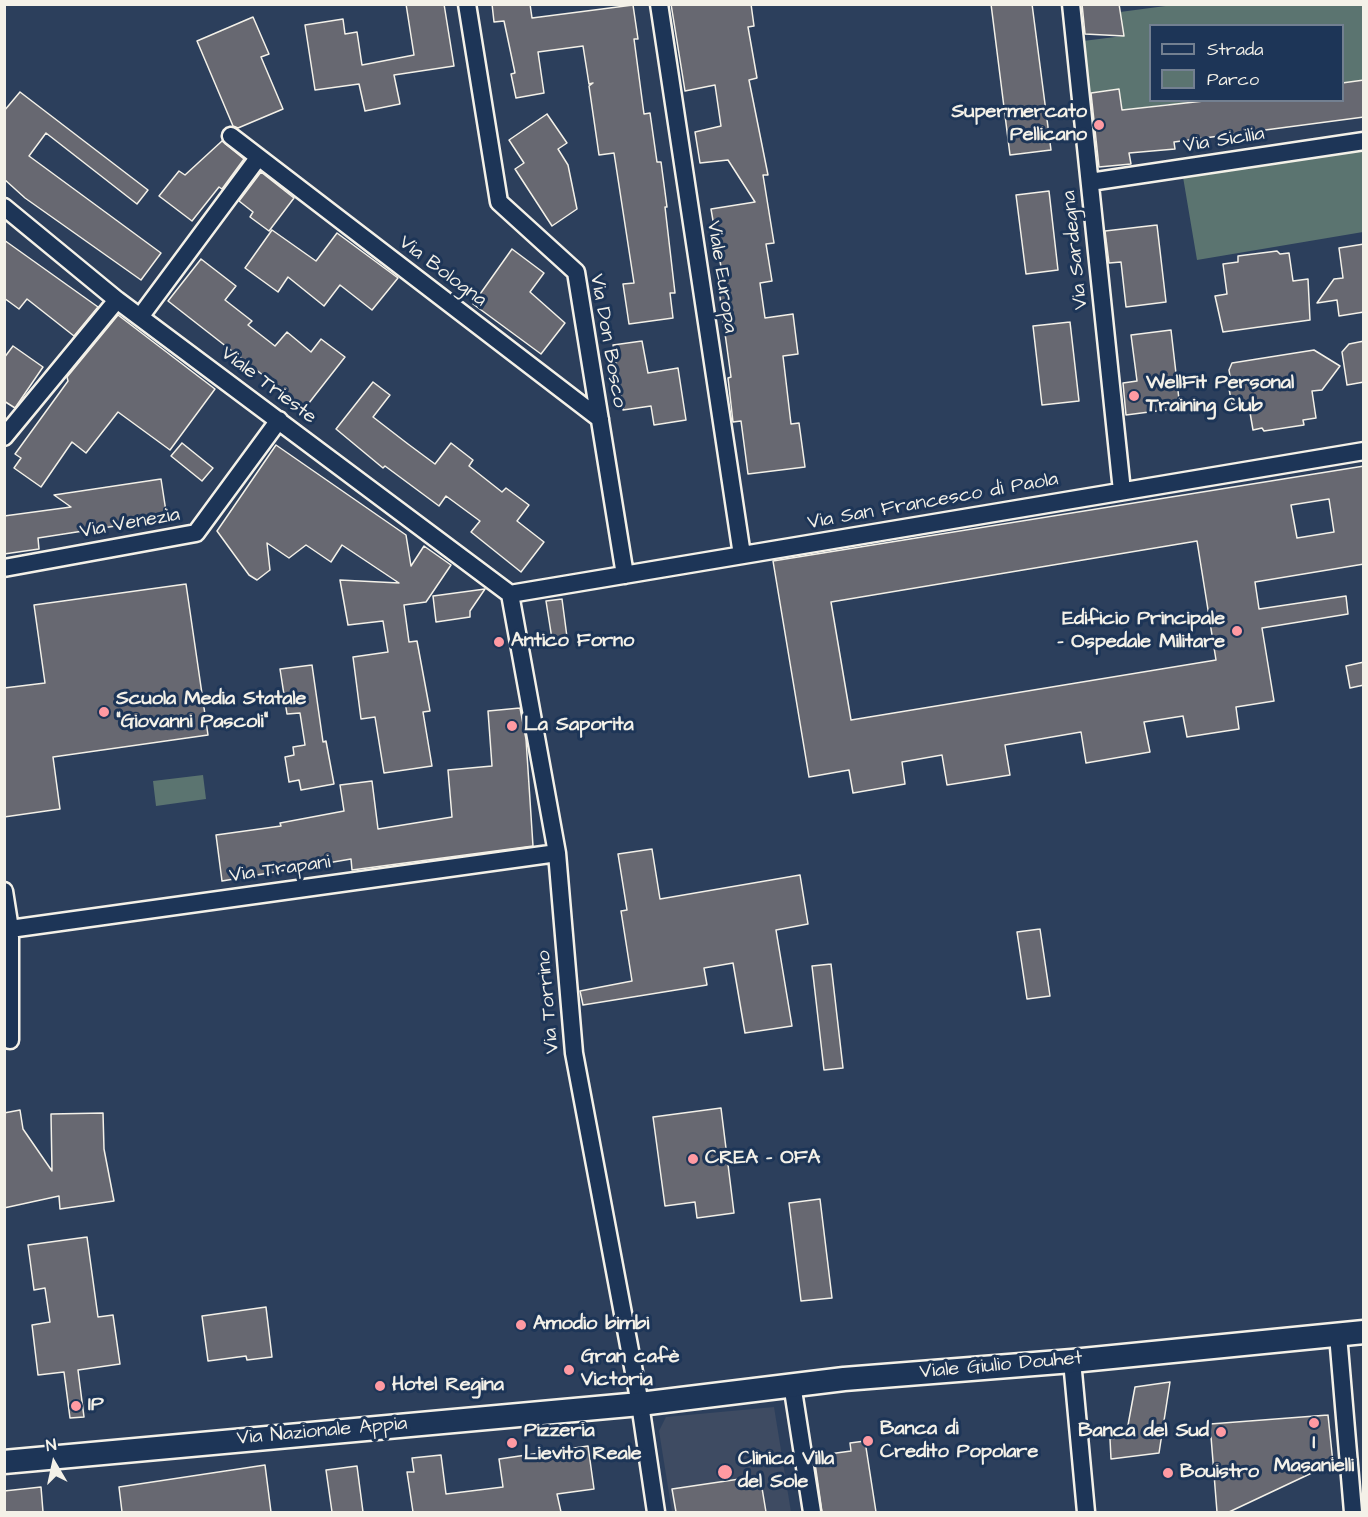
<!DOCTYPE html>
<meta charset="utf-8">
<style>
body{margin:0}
#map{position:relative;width:1368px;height:1517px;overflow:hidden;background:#2c3f5c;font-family:"Architects Daughter",sans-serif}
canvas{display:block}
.frame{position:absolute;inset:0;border:6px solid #f4f1e8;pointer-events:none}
.legend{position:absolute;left:1149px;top:24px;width:195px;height:78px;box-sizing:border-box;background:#1d3557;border:2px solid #738091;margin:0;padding:8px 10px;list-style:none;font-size:18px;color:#f4f1e8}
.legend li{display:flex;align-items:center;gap:12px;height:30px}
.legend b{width:30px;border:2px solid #738091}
.north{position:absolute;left:24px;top:1433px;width:60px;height:60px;-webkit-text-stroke:4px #1d3557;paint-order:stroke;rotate:351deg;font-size:16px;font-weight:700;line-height:24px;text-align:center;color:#f4f1e8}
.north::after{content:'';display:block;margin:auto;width:21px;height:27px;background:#f4f1e8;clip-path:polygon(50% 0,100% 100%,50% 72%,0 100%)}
</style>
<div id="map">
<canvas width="1368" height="1517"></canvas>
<div class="frame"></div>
<ul class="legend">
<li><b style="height:8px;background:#1d3557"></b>Strada</li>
<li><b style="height:16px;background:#5b7470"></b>Parco</li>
</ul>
<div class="north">N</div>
</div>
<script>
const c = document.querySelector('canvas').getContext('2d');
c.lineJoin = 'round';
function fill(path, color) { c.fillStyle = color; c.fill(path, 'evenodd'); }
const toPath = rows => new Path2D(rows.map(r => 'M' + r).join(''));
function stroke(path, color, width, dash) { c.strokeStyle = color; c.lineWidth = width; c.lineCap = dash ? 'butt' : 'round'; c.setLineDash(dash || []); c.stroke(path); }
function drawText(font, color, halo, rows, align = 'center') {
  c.font = font + ' "Architects Daughter",sans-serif'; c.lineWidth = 6; c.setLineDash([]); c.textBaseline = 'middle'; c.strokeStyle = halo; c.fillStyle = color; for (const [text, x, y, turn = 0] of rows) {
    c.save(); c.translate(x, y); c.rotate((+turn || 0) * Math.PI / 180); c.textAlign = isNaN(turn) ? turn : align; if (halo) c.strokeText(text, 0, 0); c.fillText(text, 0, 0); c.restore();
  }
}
const built = toPath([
 [774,1407,791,1512,672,1512,659,1431,666,1417]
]);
const green = toPath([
 [1173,5,1363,5,1363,80,1343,83,1342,26,1150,26,1150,100,1213,101,1171,116,1169,104,1122,110,1119,89,1082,94,1075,42,1123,36,1120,12],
 [1363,149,1363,232,1197,260,1183,177],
 [203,775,206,799,156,806,153,781]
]);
const building = toPath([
 [406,4,444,4,454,66,394,75,400,104,365,111,359,84,315,90,305,25,343,19,345,34,357,32,362,65,414,55,406,4],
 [492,4,530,4,532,18,633,5,638,39,634,39,644,114,650,113,657,162,661,162,667,207,665,207,675,293,670,293,673,318,629,324,623,284,634,283,614,153,599,155,589,86,593,83,589,84,583,46,538,52,544,93,516,98,511,74,515,73,504,21,494,22,492,4],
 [671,4,751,4,754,26,748,27,757,78,749,80,768,175,763,175,774,243,766,244,772,281,760,283,765,318,793,314,798,354,783,356,791,424,799,423,805,467,748,474,741,421,733,422,728,378,731,377,716,268,721,267,711,209,755,202,728,160,700,163,695,132,721,126,715,85,685,91,671,4],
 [991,4,1032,4,1051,150,1010,155,991,4],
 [1082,4,1119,4,1124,36,1085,34,1082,4],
 [253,17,269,54,261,57,283,109,238,128,233,126,197,41,253,17],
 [1364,80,1364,117,1174,142,1175,149,1129,153,1131,164,1099,167,1091,93,1119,89,1122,110,1213,100,1342,100,1342,83,1364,80],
 [20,92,148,190,137,204,46,133,29,156,161,253,141,280,25,198,4,179,4,111,20,92],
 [547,114,567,143,558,149,568,165,577,209,552,226,515,169,524,163,509,140,547,114],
 [222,141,244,159,222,189,219,187,192,221,159,196,179,171,185,175,222,141],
 [261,172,294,198,269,231,250,217,253,212,239,201,261,172],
 [1049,191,1058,270,1026,274,1016,195,1049,191],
 [1157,225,1166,302,1126,307,1121,262,1109,263,1105,231,1157,225],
 [272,230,316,261,337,233,398,278,372,310,340,285,324,306,288,277,278,292,245,268,272,230],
 [4,240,98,307,74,336,27,299,19,309,4,298,4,240],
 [1364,244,1364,312,1339,316,1337,300,1317,303,1334,279,1343,278,1339,248,1364,244],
 [512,249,544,273,530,292,565,323,541,354,473,304,512,249],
 [1277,251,1280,254,1289,253,1293,281,1308,279,1310,320,1223,332,1215,296,1227,294,1223,264,1238,262,1238,256,1277,251],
 [201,259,236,286,225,300,252,321,248,325,275,346,287,332,311,352,321,339,345,357,305,408,168,301,201,259],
 [118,315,215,389,170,450,118,412,86,453,72,442,41,487,14,468,21,458,15,454,68,381,67,377,118,315],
 [1070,322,1079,401,1042,405,1033,326,1070,322],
 [1171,330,1180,408,1126,415,1123,383,1137,381,1131,335,1171,330],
 [642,341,648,373,678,368,686,420,654,425,651,406,623,410,613,345,642,341],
 [1364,341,1364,382,1347,385,1342,352,1349,344,1364,341],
 [13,346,43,367,15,408,4,401,4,358,13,346],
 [1314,350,1340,366,1322,390,1312,391,1316,418,1303,420,1304,425,1264,431,1262,428,1253,430,1248,401,1232,404,1228,384,1231,382,1229,370,1232,363,1314,350],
 [373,382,390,395,373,417,408,444,435,464,451,443,473,460,469,466,502,492,506,488,529,505,517,521,544,542,521,572,471,532,480,521,446,496,439,506,385,466,383,468,336,429,373,382],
 [182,443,213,468,202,481,171,456,182,443],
 [276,445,406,535,411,566,424,546,451,565,426,602,404,605,409,642,417,641,430,711,423,712,432,766,384,773,375,717,361,719,353,657,388,652,383,621,348,625,340,580,399,583,342,545,331,562,306,545,289,558,267,543,270,570,257,580,249,575,217,531,276,445],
 [1364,466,1364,564,1255,582,1259,609,1346,596,1348,614,1262,628,1274,701,1236,707,1239,729,1187,737,1183,716,1144,722,1150,752,1086,763,1081,732,1005,745,1010,775,947,785,942,755,902,762,905,784,853,793,849,770,809,777,773,561,1364,466],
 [1329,499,1334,532,1297,538,1291,505,1329,499],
 [1197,541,1216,660,851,720,831,602,1197,541],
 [161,479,167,518,38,538,39,549,4,554,4,516,71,507,54,495,161,479],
 [186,584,208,735,53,757,60,809,4,817,4,688,45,683,34,605,186,584],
 [485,589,470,611,470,617,436,622,433,596,485,589],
 [562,599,567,637,552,639,546,601,562,599],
 [1364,662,1364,685,1350,688,1346,666,1364,662],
 [312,665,323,742,326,741,334,784,301,790,299,780,289,782,285,757,294,755,293,747,305,745,300,713,287,714,280,669,312,665],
 [520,708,526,739,533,846,352,870,351,859,222,881,216,835,281,826,280,823,344,811,340,785,372,781,378,829,452,817,448,770,492,766,488,711,520,708],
 [652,849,660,899,800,875,808,924,776,930,792,1026,745,1033,733,963,704,968,707,985,583,1005,580,991,632,981,621,911,627,910,618,854,652,849],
 [1040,929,1050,996,1027,999,1017,932,1040,929],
 [831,964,843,1068,824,1070,812,966,831,964],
 [721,1108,734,1213,697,1218,695,1202,665,1206,653,1117,721,1108],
 [20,1110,23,1129,52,1171,51,1114,103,1113,104,1149,114,1201,60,1209,59,1196,4,1208,4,1113,20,1110],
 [820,1199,832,1298,801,1301,789,1203,820,1199],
 [87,1237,98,1317,113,1315,120,1364,78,1370,84,1417,70,1418,64,1372,38,1375,32,1325,50,1322,45,1288,34,1290,28,1245,87,1237],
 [266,1307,272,1357,247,1360,246,1356,208,1361,202,1316,266,1307],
 [1170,1382,1159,1453,1111,1459,1110,1439,1126,1436,1135,1387,1170,1382],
 [1328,1415,1333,1463,1229,1512,1217,1512,1210,1424,1328,1415],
 [865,1441,876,1512,822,1512,814,1456,851,1451,850,1443,865,1441],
 [588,1446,594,1489,557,1494,561,1512,413,1512,407,1472,414,1472,412,1458,441,1455,446,1494,503,1487,499,1459,588,1446],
 [265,1465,271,1512,122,1512,119,1487,265,1465],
 [357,1466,363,1512,332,1512,326,1470,357,1466],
 [760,1476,766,1512,676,1512,672,1489,760,1476],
 [41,1487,43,1512,4,1512,4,1491,41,1487]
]);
const minor = toPath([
 [467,4,499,202,576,272,625,575],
 [659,4,742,555],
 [1071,4,1122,491],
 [231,136,600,419],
 [1090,182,1364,141],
 [4,207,117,300,510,594],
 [140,317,258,158],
 [4,437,117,300],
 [4,568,196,533,279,420],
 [510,594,557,853,574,1053,640,1404,656,1512],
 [510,594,1364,451],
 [4,891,10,929,10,1040],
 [10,929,557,853],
 [1338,1335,1353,1512],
 [1072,1361,1086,1512],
 [792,1384,812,1512]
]);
const secondary = toPath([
 [4,1462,640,1404,844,1379,1072,1361,1364,1332]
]);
const markers = [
 [1099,125,6,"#ff9aa2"],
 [1134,396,6,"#ff9aa2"],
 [1237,631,6,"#ff9aa2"],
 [499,642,6,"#ff9aa2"],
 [104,712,6,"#ff9aa2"],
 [512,726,6,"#ff9aa2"],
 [693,1159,6,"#ff9aa2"],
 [521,1325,6,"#ff9aa2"],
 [569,1370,6,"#ff9aa2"],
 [380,1386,6,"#ff9aa2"],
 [76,1406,6,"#ff9aa2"],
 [1314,1423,6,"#ff9aa2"],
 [1221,1432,6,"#ff9aa2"],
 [868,1441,6,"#ff9aa2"],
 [512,1443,6,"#ff9aa2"],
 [725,1472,8,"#ff9aa2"],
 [1168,1473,6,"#ff9aa2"]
];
const poiNames = [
 ["Supermercato",1087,113,"right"],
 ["Pellicano",1087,136,"right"],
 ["WellFit Personal",1146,384],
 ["Training Club",1146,407],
 ["Edificio Principale",1225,620,"right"],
 ["- Ospedale Militare",1225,643,"right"],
 ["Antico Forno",511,642],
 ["Scuola Media Statale",116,700],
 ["\"Giovanni Pascoli\"",116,723],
 ["La Saporita",524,726],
 ["CREA - OFA",705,1159],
 ["Amodio bimbi",533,1325],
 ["Gran cafè",581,1358],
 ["Victoria",581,1381],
 ["Hotel Regina",392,1386],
 ["IP",88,1406],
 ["Banca di",880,1430],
 ["Credito Popolare",880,1453],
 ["Pizzeria",524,1432],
 ["Lievito Reale",524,1455],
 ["Banca del Sud",1209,1432,"right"],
 ["I",1314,1444,"center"],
 ["Masanielli",1314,1467,"center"],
 ["Clinica Villa",738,1460],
 ["del Sole",738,1483],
 ["Bouistro",1180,1473]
];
const streetNames = [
 ["Via Sicilia",1224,141,-9],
 ["Via Sardegna",1076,250,-96],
 ["Via Bologna",442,272,37],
 ["Viale Europa",721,277,81],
 ["Via Don Bosco",607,341,80],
 ["Viale Trieste",268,386,37],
 ["Via San Francesco di Paola",933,502,-10],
 ["Via Venezia",130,524,-10],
 ["Via Trapani",280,870,-8],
 ["Via Torrino",549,1002,-95],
 ["Viale Giulio Douhet",1001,1366,-5],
 ["Via Nazionale Appia",322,1432,-5]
];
fill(built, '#3e4b62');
fill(green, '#5b7470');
fill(building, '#676871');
stroke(building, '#f4f1e8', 1.5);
stroke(minor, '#f4f1e8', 21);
stroke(secondary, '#f4f1e8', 27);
stroke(minor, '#1d3557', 16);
stroke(secondary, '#1d3557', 22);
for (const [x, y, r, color] of markers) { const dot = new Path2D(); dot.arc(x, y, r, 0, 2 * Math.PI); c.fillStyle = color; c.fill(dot); stroke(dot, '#1d3557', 2); }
drawText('bold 20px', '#f4f1e8', '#1d3557', poiNames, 'left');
drawText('20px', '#f4f1e8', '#1d3557', streetNames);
</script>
